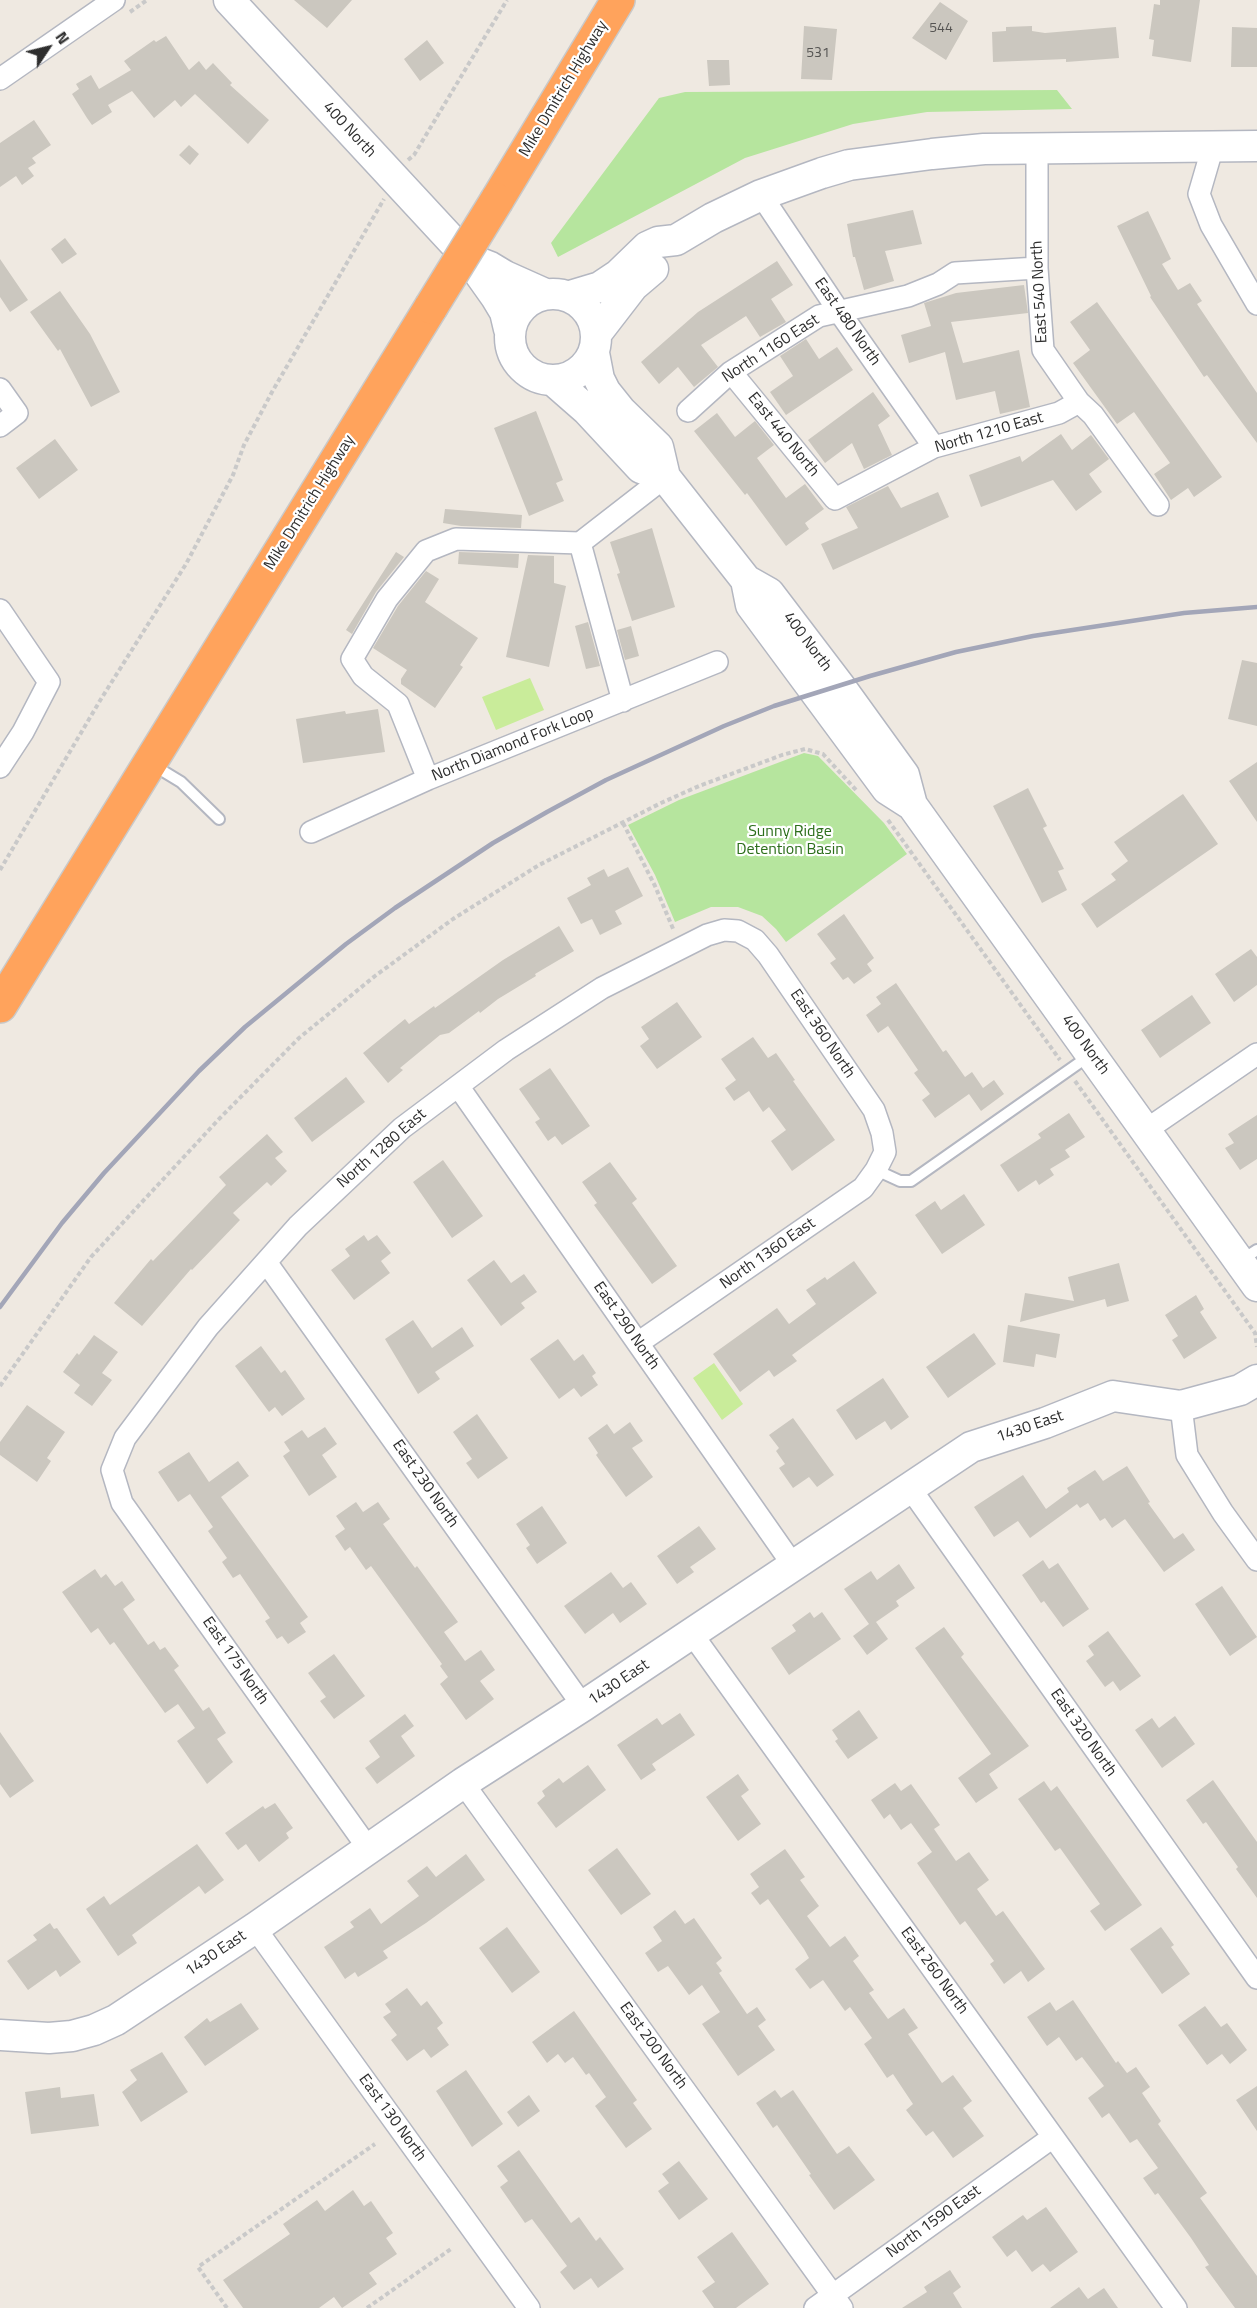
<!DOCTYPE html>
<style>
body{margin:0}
#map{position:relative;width:1257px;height:2308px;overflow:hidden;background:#efe9e1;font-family:"Titillium Web",sans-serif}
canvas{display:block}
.north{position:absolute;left:18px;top:18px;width:60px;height:60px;-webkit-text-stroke:4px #fff;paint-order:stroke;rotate:55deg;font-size:16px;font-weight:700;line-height:24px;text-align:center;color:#2e2e2e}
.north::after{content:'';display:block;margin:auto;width:21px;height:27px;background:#2e2e2e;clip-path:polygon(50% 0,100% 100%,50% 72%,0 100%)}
</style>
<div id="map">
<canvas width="1257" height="2308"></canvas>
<div class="north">N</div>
</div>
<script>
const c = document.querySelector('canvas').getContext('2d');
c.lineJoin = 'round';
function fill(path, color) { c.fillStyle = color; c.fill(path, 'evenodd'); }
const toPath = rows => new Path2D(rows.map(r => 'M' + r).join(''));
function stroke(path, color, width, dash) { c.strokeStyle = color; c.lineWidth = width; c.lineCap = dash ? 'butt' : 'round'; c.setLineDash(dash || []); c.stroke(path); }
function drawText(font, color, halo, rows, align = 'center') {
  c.font = font + ' "Titillium Web",sans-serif'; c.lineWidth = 4.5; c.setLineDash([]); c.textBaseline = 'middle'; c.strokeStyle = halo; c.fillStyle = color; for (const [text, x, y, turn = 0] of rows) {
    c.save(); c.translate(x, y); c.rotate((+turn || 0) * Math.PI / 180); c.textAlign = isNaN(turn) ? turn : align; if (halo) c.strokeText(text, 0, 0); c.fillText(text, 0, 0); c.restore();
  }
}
const green = toPath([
 [1057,90,1072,109,927,112,853,124,745,158,558,257,551,243,659,98,685,92],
 [804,753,818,756,884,823,907,854,786,942,776,929,762,916,738,907,711,907,675,922,655,875,628,825,679,800]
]);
const pitch = toPath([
 [530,678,544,710,496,730,482,697],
 [714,1363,743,1404,722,1420,693,1378]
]);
const building = toPath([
 [294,0,352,0,327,28],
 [1160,0,1200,0,1191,62,1152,56,1154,40,1149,39,1154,4,1160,5],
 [940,2,968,21,946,60,912,38],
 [804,26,837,29,832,80,801,79],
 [1032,26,1032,31,1045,33,1116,27,1119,58,1066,62,1066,59,993,62,992,32,1006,31,1006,27],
 [1232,27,1257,28,1257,67,1231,67],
 [166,36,189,70,199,61,206,70,213,63,232,83,230,85,269,120,248,144,195,94,181,107,175,100,154,118,132,91,108,105,112,112,92,125,87,118,72,94,79,89,76,84,91,75,99,89,131,70,124,61,154,40,156,42],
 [427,40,444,63,420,81,404,59],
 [707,60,729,60,730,85,709,86],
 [34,120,51,145,32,158,36,163,28,168,34,176,22,185,16,176,0,187,0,143],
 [189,145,199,154,190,165,179,155],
 [913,210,922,244,885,251,894,281,864,290,855,257,853,257,847,224],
 [1148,211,1171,259,1162,264,1178,290,1190,283,1202,301,1197,304,1257,393,1257,443,1207,375,1204,377,1150,297,1151,296,1117,226],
 [65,238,77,254,62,264,51,249],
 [0,259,28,300,10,312,0,297],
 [777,261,793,285,771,299,786,322,760,337,746,316,701,345,718,367,694,387,678,367,659,384,641,362,698,312],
 [1024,285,1028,313,951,322,963,363,1019,350,1030,407,1000,414,995,391,956,400,945,352,909,363,901,335,931,326,924,303,956,293],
 [60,291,90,334,120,392,91,407,60,349,58,351,30,312],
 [1097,302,1222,477,1194,497,1188,488,1171,500,1154,474,1170,463,1134,412,1117,424,1073,363,1090,350,1070,322],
 [806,339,819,359,837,347,853,370,786,415,770,392,793,376,780,356],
 [873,392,890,416,878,425,892,455,864,469,852,443,825,463,808,440],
 [536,411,563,480,556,483,564,501,529,516,494,428],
 [717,413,735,437,755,421,774,445,757,458,786,498,805,484,824,509,805,523,809,529,786,546,747,493,745,495,694,431],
 [1061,434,1072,450,1091,435,1109,459,1089,474,1102,492,1076,511,1053,480,981,507,969,475,1020,456,1022,462],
 [55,439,78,470,39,499,16,468],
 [888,486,901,508,938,492,949,517,833,570,821,544,858,528,846,507],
 [445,509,522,515,521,528,461,526,443,523],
 [652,528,675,607,632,621,617,574,620,573,610,542],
 [396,552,404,557,376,592,352,634,346,630],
 [459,552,519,554,518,568,458,564],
 [528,555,554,556,554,583,566,586,549,667,506,657],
 [426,571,439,579,425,602,478,638,460,665,463,667,435,708,401,684,401,679,407,670,373,648,398,606],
 [588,622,600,666,586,669,575,626],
 [631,626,639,656,625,660,617,630],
 [1242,660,1257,663,1257,726,1228,719],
 [378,709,385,752,303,763,296,719,345,711,346,714],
 [1257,762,1257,822,1229,781],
 [1028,788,1047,826,1043,828,1064,869,1058,871,1067,890,1042,903,993,806],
 [1183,794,1218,844,1097,928,1081,904,1116,880,1111,874,1128,861,1114,842],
 [628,867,643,896,615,911,622,924,600,935,592,919,581,924,567,898,591,885,587,878,604,869,608,877],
 [844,914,874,958,867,964,872,971,854,984,848,977,843,980,830,963,836,959,817,934],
 [559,926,574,951,535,974,536,976,498,999,480,1013,479,1011,449,1033,440,1035,400,1068,403,1070,388,1083,363,1053,405,1019,409,1024,434,1006,435,1008,503,960],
 [1251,949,1257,957,1257,985,1234,1002,1215,974],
 [896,983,943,1052,946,1050,965,1077,972,1072,983,1088,994,1080,1004,1094,981,1111,969,1094,935,1118,922,1100,930,1094,914,1073,918,1070,888,1026,878,1033,866,1015,881,1004,876,997],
 [1192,995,1211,1023,1160,1058,1141,1030],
 [677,1002,702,1037,657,1069,640,1046,649,1039,641,1027],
 [753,1037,768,1058,776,1053,795,1080,793,1081,835,1140,792,1171,771,1141,786,1130,769,1107,763,1112,749,1091,734,1101,725,1088,736,1080,721,1059],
 [550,1068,590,1126,562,1145,555,1136,548,1141,535,1122,540,1119,519,1089],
 [346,1077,365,1102,312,1142,294,1118],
 [1069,1113,1085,1137,1065,1150,1070,1157,1050,1169,1054,1175,1039,1185,1036,1180,1018,1192,1000,1165,1041,1138,1038,1134],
 [1257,1115,1257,1159,1240,1170,1225,1148,1234,1143,1228,1134],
 [267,1134,283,1152,275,1158,287,1171,271,1186,267,1182,233,1213,240,1220,192,1270,191,1269,142,1326,114,1303,151,1259,153,1261,226,1185,219,1177],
 [443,1160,483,1216,452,1238,413,1182],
 [610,1162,637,1199,632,1203,677,1266,652,1284,594,1205,597,1203,582,1182],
 [964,1194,985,1225,942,1254,915,1215,935,1201,941,1210],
 [364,1235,368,1241,377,1235,391,1253,381,1261,390,1273,354,1300,331,1270,350,1256,345,1249],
 [494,1260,511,1283,524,1274,537,1292,521,1303,525,1308,501,1326,467,1280],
 [854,1261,877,1293,792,1355,797,1361,774,1377,769,1370,740,1392,713,1354,777,1308,789,1324,816,1304,806,1290,825,1277,827,1280],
 [1119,1263,1129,1301,1107,1307,1105,1299,1020,1322,1025,1293,1074,1301,1068,1277],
 [1196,1295,1204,1309,1200,1312,1217,1338,1184,1359,1172,1340,1178,1336,1165,1315],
 [413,1320,432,1348,462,1327,474,1346,435,1372,440,1379,418,1394,385,1339],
 [1008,1325,1060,1334,1056,1358,1036,1354,1034,1367,1003,1362],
 [974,1333,996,1364,948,1398,926,1367],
 [94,1335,118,1352,102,1373,112,1380,92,1406,74,1393,80,1385,63,1372,77,1353,79,1355],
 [558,1339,574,1361,583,1354,596,1373,592,1376,598,1385,581,1397,574,1388,559,1399,530,1359],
 [261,1346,281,1373,285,1370,305,1399,282,1416,275,1407,269,1412,235,1366],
 [883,1378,909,1417,891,1430,885,1421,856,1440,836,1410],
 [27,1405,65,1432,47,1458,51,1461,37,1482,0,1455,0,1442],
 [477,1414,508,1458,478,1479,466,1463,472,1459,453,1432],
 [793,1418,834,1475,817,1487,809,1477,793,1488,779,1468,785,1464,776,1451,779,1448,769,1435],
 [630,1422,643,1441,632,1448,653,1477,626,1497,596,1455,598,1453,588,1438,607,1424,614,1434],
 [325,1427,337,1444,322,1455,337,1477,309,1496,283,1456,290,1451,284,1442,302,1430,308,1438],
 [189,1452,209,1482,238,1461,249,1476,221,1497,308,1617,300,1623,306,1632,288,1644,282,1636,277,1639,265,1621,270,1618,240,1574,233,1578,222,1562,227,1558,208,1531,213,1527,190,1494,178,1502,158,1472],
 [1127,1466,1150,1502,1148,1503,1174,1539,1183,1533,1195,1550,1164,1572,1125,1519,1112,1528,1105,1518,1100,1521,1088,1503,1080,1508,1077,1504,1030,1538,1018,1521,994,1537,974,1507,1023,1475,1046,1509,1069,1492,1067,1488,1095,1470,1103,1481],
 [356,1502,363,1512,378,1502,390,1519,383,1524,415,1568,417,1566,458,1622,444,1632,465,1661,481,1650,495,1670,480,1681,494,1699,466,1720,440,1684,448,1677,440,1666,442,1664,371,1566,366,1570,350,1547,345,1551,335,1536,345,1529,336,1516],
 [542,1506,567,1543,537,1564,526,1548,530,1545,516,1524],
 [699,1526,716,1549,690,1567,694,1572,677,1584,657,1556],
 [1043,1560,1049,1569,1058,1563,1089,1609,1063,1627,1044,1601,1041,1603,1022,1575],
 [899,1564,915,1588,896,1601,899,1606,876,1622,888,1639,867,1655,853,1636,869,1624,844,1589,871,1571,877,1580],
 [95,1569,101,1578,106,1574,115,1586,122,1581,135,1600,123,1609,148,1645,154,1641,160,1650,165,1647,179,1666,174,1670,203,1711,209,1707,226,1733,217,1739,233,1762,207,1784,177,1741,195,1728,178,1704,165,1713,114,1642,110,1645,98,1628,91,1633,62,1592],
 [611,1572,623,1588,631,1582,647,1604,620,1623,613,1613,585,1634,564,1606],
 [1222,1586,1257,1637,1230,1656,1195,1604],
 [810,1612,814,1618,822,1612,841,1639,789,1675,771,1648,796,1631,792,1625],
 [944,1627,964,1654,961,1657,1029,1746,989,1774,998,1788,976,1803,958,1778,991,1754,915,1648],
 [1108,1631,1141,1676,1120,1691,1113,1681,1105,1687,1086,1661,1094,1655,1088,1646],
 [334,1654,365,1696,334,1719,320,1701,326,1697,308,1673],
 [859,1710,878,1738,848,1759,835,1741,838,1739,832,1730],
 [680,1713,695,1735,652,1764,656,1770,641,1780,617,1745,657,1718,662,1725],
 [405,1714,414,1726,401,1736,415,1756,377,1784,365,1768,380,1757,369,1741],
 [1175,1716,1195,1744,1162,1768,1135,1730,1152,1718,1159,1728],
 [0,1732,34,1781,10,1798,0,1784],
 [588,1765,606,1790,556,1828,537,1803,545,1796,542,1791,559,1778,563,1783],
 [738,1774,749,1790,741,1796,761,1824,738,1841,706,1797],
 [1213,1780,1257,1842,1257,1898,1236,1869,1238,1867,1206,1822,1203,1824,1186,1800],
 [1044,1781,1051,1791,1057,1786,1142,1905,1105,1931,1090,1911,1100,1904,1060,1848,1055,1851,1018,1799],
 [895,1783,901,1791,911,1784,940,1825,934,1829,956,1861,969,1852,989,1880,977,1889,996,1916,1003,1911,1045,1969,1028,1982,1021,1971,1004,1984,990,1964,994,1961,965,1921,960,1925,917,1863,932,1852,911,1823,901,1830,890,1814,884,1819,871,1800],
 [275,1803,293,1828,286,1833,289,1838,259,1862,246,1844,238,1850,225,1833,263,1806,265,1809],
 [197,1844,224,1880,205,1894,199,1886,132,1935,137,1943,118,1956,86,1909,104,1896,110,1905],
 [617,1848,651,1894,621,1915,588,1870],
 [785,1849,805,1877,800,1880,819,1906,807,1916,830,1947,845,1936,859,1956,853,1961,874,1990,869,1993,888,2019,904,2008,918,2028,908,2034,942,2083,953,2075,972,2101,963,2108,984,2136,953,2158,933,2131,926,2136,906,2110,913,2104,893,2074,887,2078,864,2044,872,2038,850,2007,845,2011,823,1980,810,1989,795,1969,809,1958,804,1949,768,1899,760,1905,751,1893,759,1887,750,1874],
 [466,1854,485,1880,426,1923,383,1951,388,1958,358,1977,355,1972,345,1979,324,1947,354,1927,350,1922,370,1908,381,1924,419,1896,407,1881,427,1866,436,1877],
 [675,1910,685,1924,694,1918,722,1958,716,1963,722,1971,719,1973,747,2014,757,2007,766,2020,758,2026,775,2050,738,2076,702,2024,720,2012,702,1985,689,1995,668,1966,658,1972,645,1953,662,1941,653,1927],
 [50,1923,54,1929,57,1928,81,1962,60,1977,56,1970,28,1990,7,1961,37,1940,33,1935],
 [507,1927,540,1972,512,1993,479,1948],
 [1161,1927,1174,1945,1171,1947,1190,1974,1162,1994,1130,1949],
 [407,1988,421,2006,427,2001,443,2023,437,2028,449,2045,431,2058,424,2049,407,2061,391,2040,397,2035,383,2017,391,2012,385,2004],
 [1073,2000,1116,2063,1118,2061,1127,2073,1136,2067,1150,2087,1142,2093,1161,2121,1158,2124,1207,2193,1200,2198,1257,2276,1257,2308,1235,2308,1205,2267,1209,2265,1191,2238,1158,2193,1155,2195,1143,2178,1158,2168,1137,2139,1130,2143,1109,2113,1102,2118,1088,2098,1104,2086,1082,2057,1076,2061,1059,2037,1047,2046,1027,2017,1050,2002,1056,2011],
 [241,2003,259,2029,205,2066,184,2037,207,2018,210,2022],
 [1205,2006,1221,2027,1227,2023,1247,2050,1230,2064,1222,2054,1207,2065,1178,2025],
 [574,2011,637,2100,633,2103,652,2129,626,2148,595,2106,606,2097,589,2073,586,2075,573,2057,565,2063,558,2054,547,2063,532,2042],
 [162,2052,188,2092,141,2122,122,2092,137,2080,130,2070],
 [466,2070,503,2124,472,2147,436,2091],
 [1257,2086,1257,2131,1236,2100],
 [60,2087,61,2098,94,2094,99,2126,31,2134,25,2092],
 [775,2090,781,2098,793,2090,837,2154,849,2146,875,2180,834,2210,809,2175,811,2174,777,2125,773,2128,756,2103],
 [529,2095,540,2111,518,2127,507,2112],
 [519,2150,571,2223,579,2217,596,2241,600,2237,624,2269,598,2288,591,2278,574,2290,560,2272,567,2266,532,2219,525,2223,500,2187,508,2181,497,2166],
 [679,2161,708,2199,679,2220,658,2191,669,2183,662,2174],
 [353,2190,364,2206,371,2201,393,2233,386,2238,397,2254,369,2273,377,2284,342,2308,334,2297,319,2308,243,2308,223,2280,290,2234,283,2224,317,2200,325,2211],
 [1046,2207,1078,2252,1050,2272,1043,2264,1032,2272,1016,2250,1007,2257,992,2237,1023,2215,1027,2220],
 [732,2232,769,2284,736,2308,714,2308,702,2291,715,2282,697,2257],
 [950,2270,961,2287,953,2293,962,2308,902,2308,927,2292,924,2287],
 [1079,2287,1088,2299,1104,2288,1118,2308,1050,2308]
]);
const path = toPath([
 [130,12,147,0],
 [408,160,414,155,507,0],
 [888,820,1060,1060],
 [623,823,655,886,674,931],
 [0,870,101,699,186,564,233,475,244,445,272,392,384,199],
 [1075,1081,1255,1333,1257,1347],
 [0,1386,91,1257,219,1119,299,1038,375,976,453,919,539,865,661,803,699,786,782,755,805,749,823,754,856,790],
 [227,2308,198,2267,375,2144],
 [367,2308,451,2249]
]);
const lane = toPath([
 [153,765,181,782,219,819],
 [876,1170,900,1181,911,1181,1089,1056],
 [1240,1261,1257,1250]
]);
const street = toPath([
 [0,79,114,0],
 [1213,146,1199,194,1211,225,1257,304],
 [1037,148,1037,268,1043,350,1079,402,1093,415,1158,505],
 [761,195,838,310,934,447],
 [731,372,835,499,934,447,1059,413,1079,402],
 [0,389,17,413,0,426],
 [688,411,731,372,819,316,908,296,938,284,955,273,1037,268],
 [580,543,623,701],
 [0,610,49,682,23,732,0,767],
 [428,779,398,704,363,676,352,659,387,599,426,551,456,539,580,543,665,477],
 [311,832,428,779,717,662],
 [458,1086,793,1565],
 [1146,1130,1257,1054],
 [266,1262,583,1706],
 [1181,1406,1187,1455,1223,1513,1257,1560],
 [910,1488,1257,1978],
 [692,1634,1176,2308],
 [463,1783,842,2308],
 [368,1848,122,1503,112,1470,125,1438,208,1327,298,1226,402,1128,506,1050,602,988,707,935,724,930,738,931,755,940,768,955,874,1110,882,1133,885,1152,876,1170,863,1188,638,1343],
 [255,1928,529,2308],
 [815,2308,1053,2137]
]);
const secondary = toPath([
 [229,0,469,259,496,297,505,312,509,329],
 [472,260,490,267,505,276,543,293],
 '510 337a43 43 0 1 1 86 0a43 43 0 1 1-86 0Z',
 [570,296,600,287,618,275,647,247,658,242,676,240,713,218,761,195,822,173,849,165,932,154,984,149,1257,146],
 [596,334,633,286,653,269],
 [594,353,599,379,605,391,621,411,658,447,665,477,746,580,769,593,839,685,904,775,912,805],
 [555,382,587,410,641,468,665,477],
 [746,580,751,605,887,789,912,805,1257,1286],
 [0,2035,49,2038,72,2036,94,2030,116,2020,255,1928,463,1783,583,1706,971,1447,1045,1423,1113,1396,1181,1406,1240,1390,1257,1380]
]);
const highway = toPath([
 [497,200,618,0],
 [0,1006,431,307]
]);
const rail = toPath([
 [0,1307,62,1223,104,1173,199,1071,245,1027,346,944,395,908,493,843,547,812,606,780,724,726,774,706,870,676,956,652,1033,636,1184,613,1257,607]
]);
const highwayBridge = toPath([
 [431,307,497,200]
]);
const numberNames = [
 ["544",941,29],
 ["531",818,54]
];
const streetNames = [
 ["Mike Dmitrich Highway",564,89,-59],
 ["400 North",349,130,47],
 ["East 540 North",1040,292,-93],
 ["East 480 North",847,322,55],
 ["North 1160 East",771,349,-33],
 ["North 1210 East",989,433,-16],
 ["East 440 North",783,435,51],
 ["Mike Dmitrich Highway",310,503,-58],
 ["400 North",807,642,53],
 ["North Diamond Fork Loop",513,745,-22],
 ["East 360 North",822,1034,56],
 ["400 North",1085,1045,54],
 ["North 1280 East",382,1149,-41],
 ["North 1360 East",768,1254,-35],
 ["East 290 North",626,1326,55],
 ["1430 East",1030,1427,-19],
 ["East 230 North",425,1484,55],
 ["East 175 North",235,1661,55],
 ["1430 East",619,1683,-34],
 ["East 320 North",1083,1733,55],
 ["1430 East",216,1954,-34],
 ["East 260 North",934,1971,54],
 ["East 200 North",653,2046,54],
 ["East 130 North",392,2118,54],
 ["North 1590 East",934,2222,-36]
];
const parkNames = [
 ["Sunny Ridge",790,832],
 ["Detention Basin",790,850]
];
fill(green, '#b6e59e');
fill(pitch, '#c9ec9a');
fill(building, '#cbc7bf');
stroke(lane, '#b4b7c1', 14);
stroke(street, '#b4b7c1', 24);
stroke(secondary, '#b4b7c1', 33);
stroke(highway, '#c9c9c9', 36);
stroke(path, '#c9c9c9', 4, [4.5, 3]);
stroke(lane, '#fff', 10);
stroke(street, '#fff', 21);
stroke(secondary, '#fff', 30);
stroke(highway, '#ffa35c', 33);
stroke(rail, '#a3a6b8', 4.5);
stroke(highwayBridge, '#c9c9c9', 36, []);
stroke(highwayBridge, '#ffa35c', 33);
drawText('14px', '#555452', null, numberNames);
drawText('16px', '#2e2e2e', '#fff', streetNames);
drawText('16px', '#2c6e1b', '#fff', parkNames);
</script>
